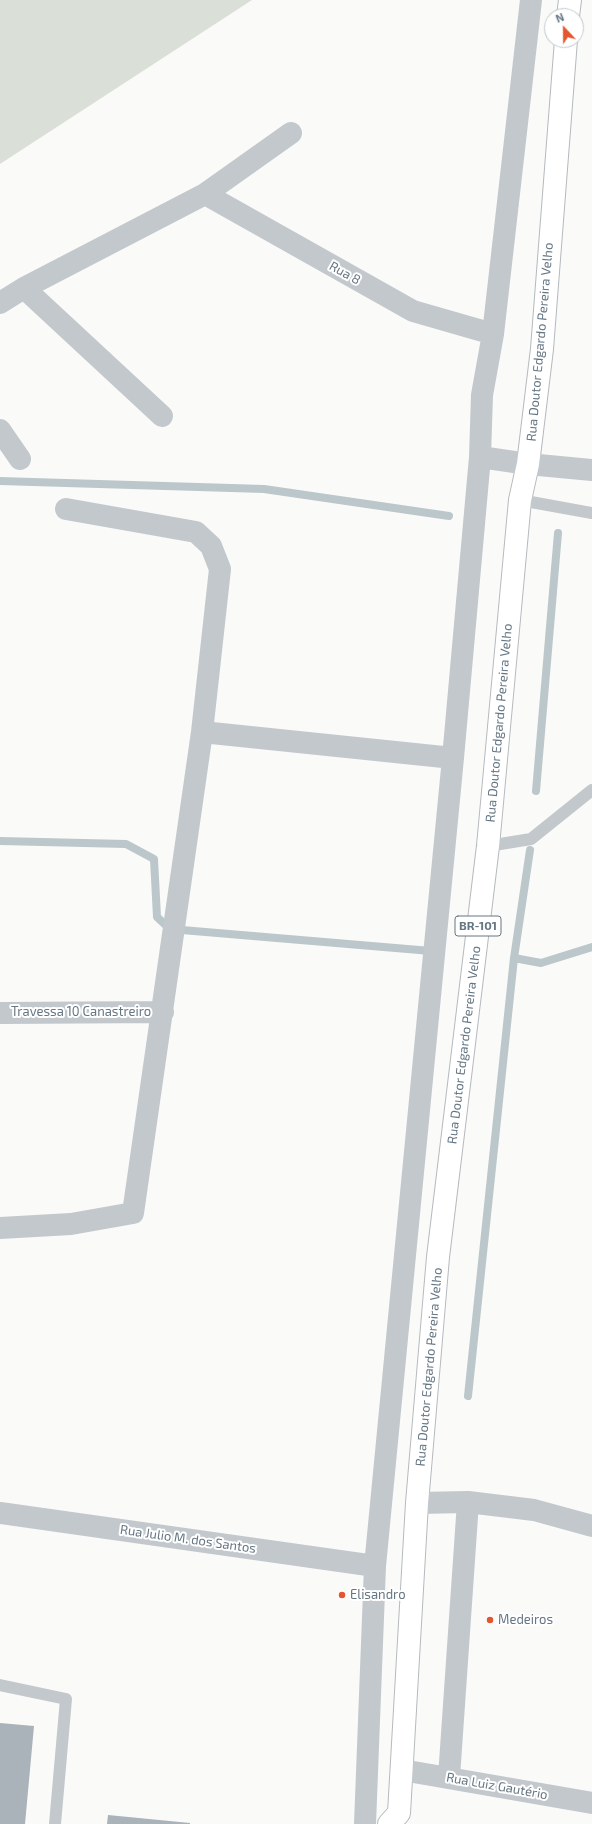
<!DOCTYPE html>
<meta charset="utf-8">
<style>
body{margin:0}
#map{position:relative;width:592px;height:1824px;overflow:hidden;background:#fafaf8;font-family:"Exo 2",sans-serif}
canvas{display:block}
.north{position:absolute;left:544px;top:8px;width:40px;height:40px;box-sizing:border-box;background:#fff;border:1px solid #c1c8cd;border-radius:50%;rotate:338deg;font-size:11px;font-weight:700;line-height:16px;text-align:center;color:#657683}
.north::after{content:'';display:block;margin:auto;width:14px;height:18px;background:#e4572e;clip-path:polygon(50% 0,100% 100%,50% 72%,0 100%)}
</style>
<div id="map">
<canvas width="592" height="1824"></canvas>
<div class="north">N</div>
</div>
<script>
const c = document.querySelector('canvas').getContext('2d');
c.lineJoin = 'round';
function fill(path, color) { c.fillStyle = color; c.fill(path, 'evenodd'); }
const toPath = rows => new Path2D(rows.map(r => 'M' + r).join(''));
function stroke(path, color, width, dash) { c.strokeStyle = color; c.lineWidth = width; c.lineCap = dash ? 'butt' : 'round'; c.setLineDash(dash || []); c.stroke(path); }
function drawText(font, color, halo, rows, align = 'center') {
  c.font = font + ' "Exo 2",sans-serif'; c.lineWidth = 4; c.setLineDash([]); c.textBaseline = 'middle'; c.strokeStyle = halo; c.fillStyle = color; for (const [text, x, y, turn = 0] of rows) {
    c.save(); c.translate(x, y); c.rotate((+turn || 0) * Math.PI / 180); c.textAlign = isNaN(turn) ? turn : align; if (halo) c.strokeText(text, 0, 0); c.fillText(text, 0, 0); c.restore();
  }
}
const green = toPath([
 [0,0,252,0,0,164]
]);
const stream = toPath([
 [0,481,264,489,449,516],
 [536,791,558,533],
 [0,841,126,844,154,859,157,917,170,929,431,951],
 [514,958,541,963,592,947],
 [468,1396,514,958,530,850]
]);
const building = toPath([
 [0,1723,34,1726,25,1824,0,1824],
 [108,1815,190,1823,190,1824,107,1824]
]);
const service = toPath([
 [520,500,592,513],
 [488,846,531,839,592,790],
 [0,1685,66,1699,55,1824]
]);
const minor = toPath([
 [205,194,413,311,493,334],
 [24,288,162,416],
 [0,303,24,288,205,194,291,133],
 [0,430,20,459],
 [480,457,528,464,592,470],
 [202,732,453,758],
 [0,1013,163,1012],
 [0,1228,71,1224,133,1213,202,732,220,569,211,546,196,532,66,509],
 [417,1503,468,1502,534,1510,592,1526],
 [0,1513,375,1566],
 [402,1770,592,1803],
 [449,1777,468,1502],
 [365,1824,375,1566,453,758,480,457,482,395,493,334,531,0]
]);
const primary = toPath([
 [568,16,570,0],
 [389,1824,399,1813,417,1503,438,1257,488,846,520,500,528,464,542,349,566,40]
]);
const markers = [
 [342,1595,4,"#e4572e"],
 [490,1620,4,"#e4572e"]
];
const shields = [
 [478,926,46]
];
const shieldNames = [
 ["BR-101",478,926]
];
const streetNames = [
 ["Rua 8",345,273,29],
 ["Rua Doutor Edgardo Pereira Velho",540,342,-85],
 ["Rua Doutor Edgardo Pereira Velho",499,723,-85],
 ["Travessa 10 Canastreiro",81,1012],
 ["Rua Doutor Edgardo Pereira Velho",464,1045,-83],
 ["Rua Doutor Edgardo Pereira Velho",429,1367,-85],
 ["Rua Julio M. dos Santos",188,1539,8],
 ["Rua Luiz Gautério",497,1786,10]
];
const poiNames = [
 ["Elisandro",350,1595],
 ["Medeiros",498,1620]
];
fill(green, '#dadfd7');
stroke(stream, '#bbc7cb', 8);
fill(building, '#aab3b9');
stroke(primary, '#b5babe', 24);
stroke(service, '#c3c8cc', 12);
stroke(minor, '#c3c8cc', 22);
stroke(primary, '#fff', 22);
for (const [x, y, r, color] of markers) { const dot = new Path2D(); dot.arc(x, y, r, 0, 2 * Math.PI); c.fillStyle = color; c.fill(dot); stroke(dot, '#fff', 1.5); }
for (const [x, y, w] of shields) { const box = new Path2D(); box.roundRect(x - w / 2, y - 10, w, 20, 3); c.fillStyle = '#fff'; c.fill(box); stroke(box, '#657683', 1); }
drawText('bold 12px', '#657683', null, shieldNames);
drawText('13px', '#657683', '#fff', streetNames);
drawText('13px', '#657683', '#fff', poiNames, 'left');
</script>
